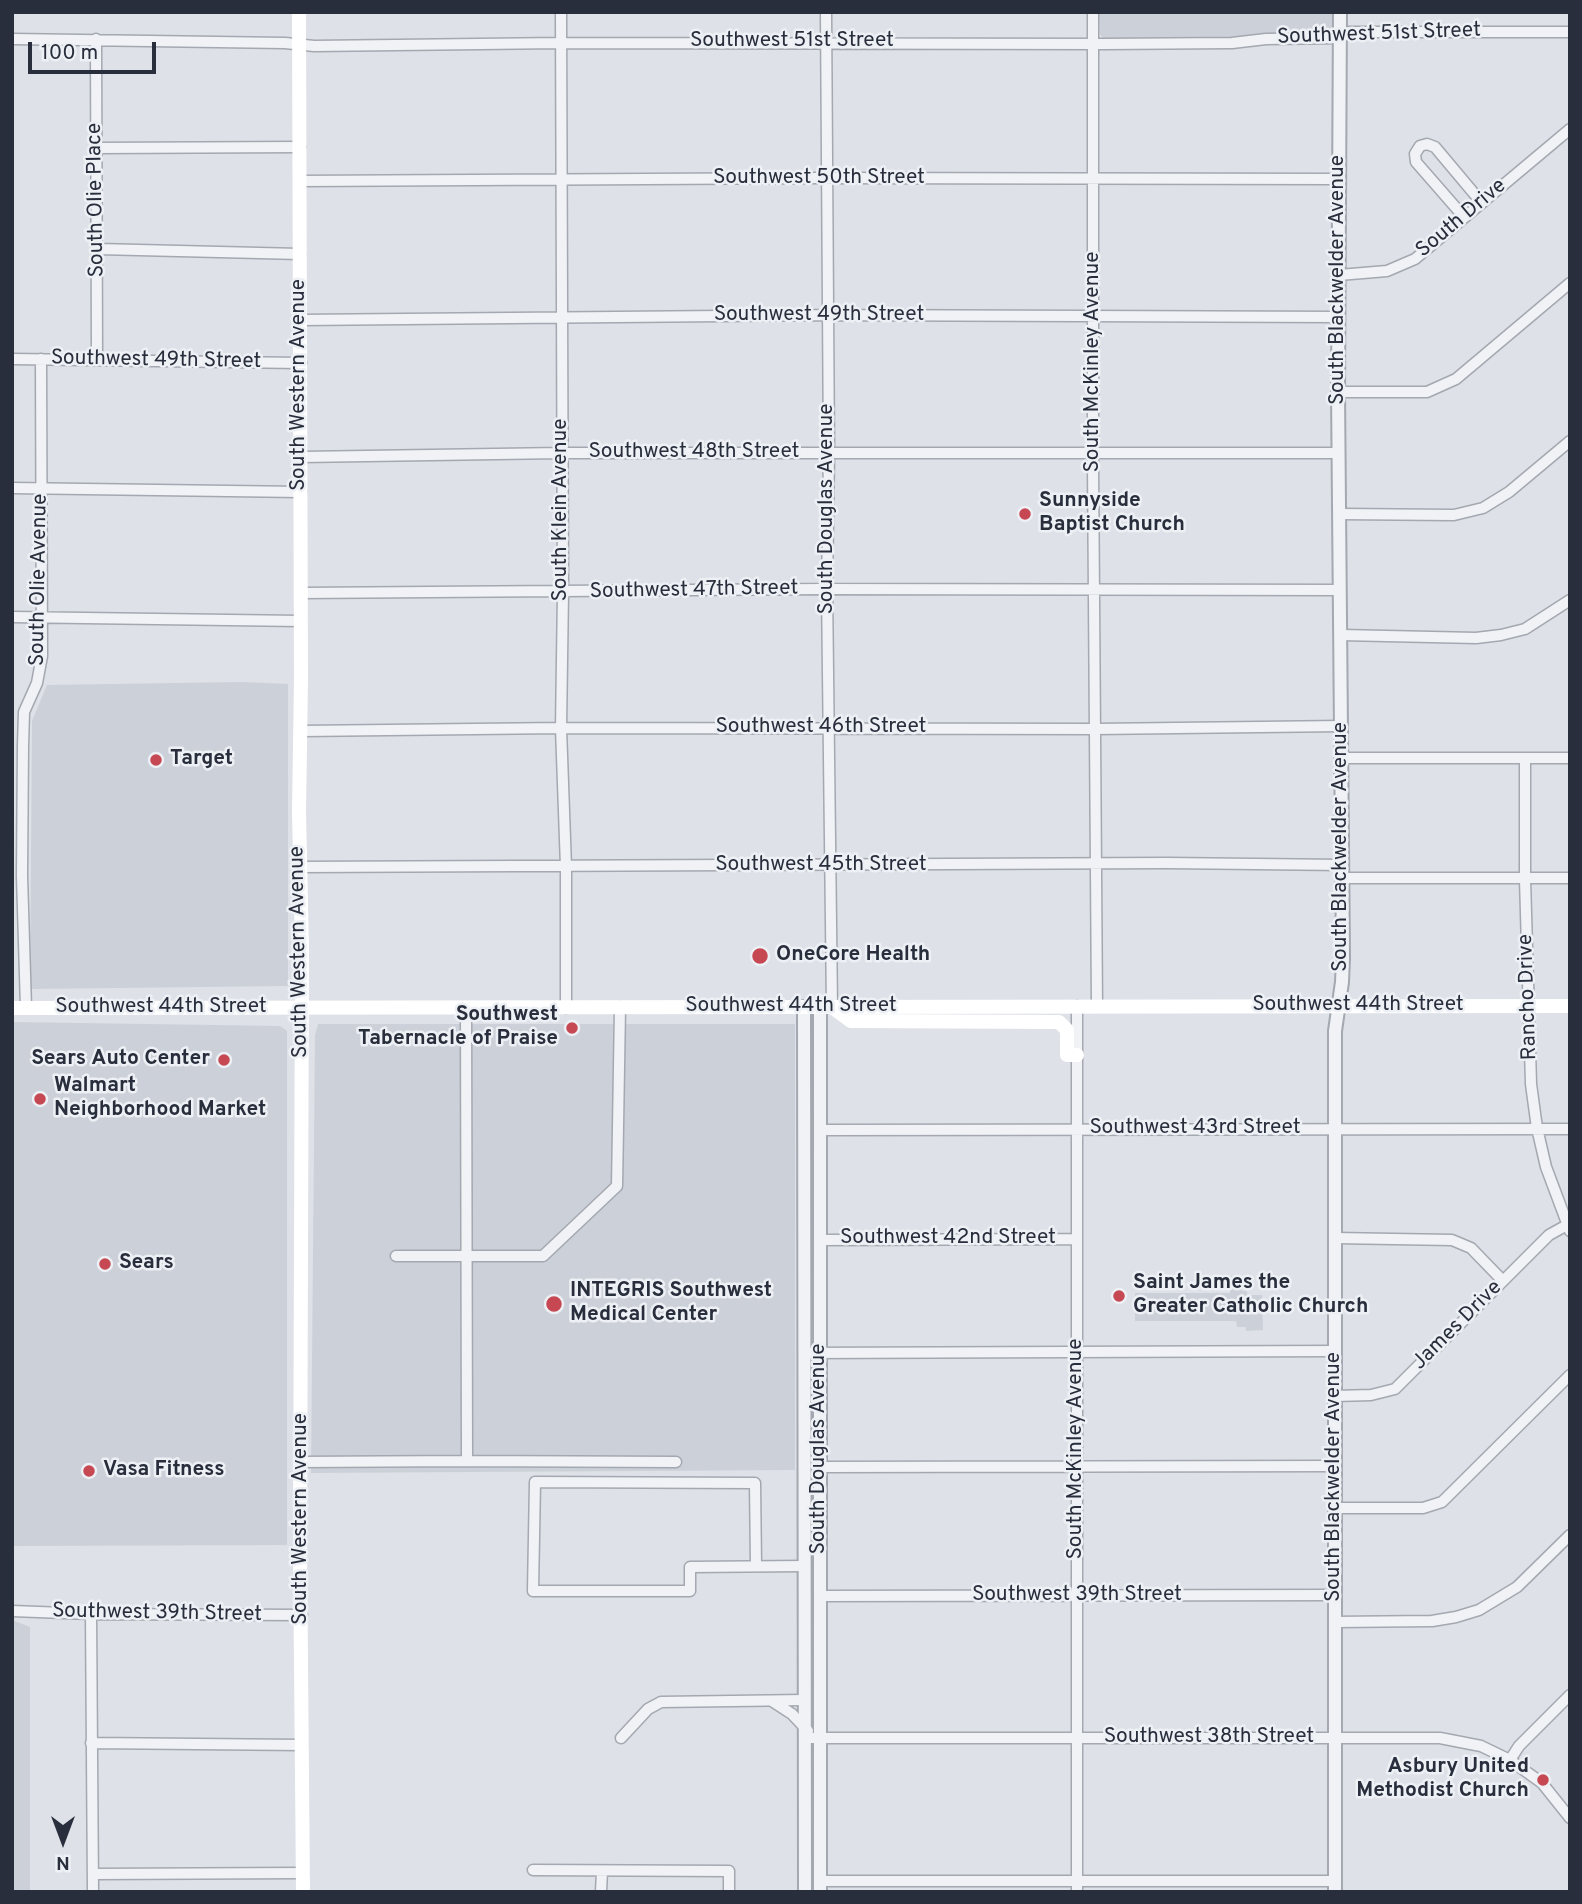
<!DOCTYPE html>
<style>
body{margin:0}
#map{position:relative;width:1582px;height:1904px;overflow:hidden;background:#dee1e7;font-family:Overpass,sans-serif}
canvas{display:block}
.frame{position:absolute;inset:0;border:14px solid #282e3c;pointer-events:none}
.north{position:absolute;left:28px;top:1806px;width:70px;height:70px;-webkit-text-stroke:5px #edf0f4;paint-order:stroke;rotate:180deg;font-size:19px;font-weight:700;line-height:28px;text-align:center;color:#282e3c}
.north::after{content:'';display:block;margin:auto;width:24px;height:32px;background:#282e3c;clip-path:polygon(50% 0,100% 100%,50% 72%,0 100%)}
.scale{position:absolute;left:28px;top:42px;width:128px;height:32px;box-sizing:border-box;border:4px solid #282e3c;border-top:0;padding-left:9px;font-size:21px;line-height:24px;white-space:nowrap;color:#282e3c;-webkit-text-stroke:5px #edf0f4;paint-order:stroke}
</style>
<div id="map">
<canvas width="1582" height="1904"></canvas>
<div class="frame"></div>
<div class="north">N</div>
<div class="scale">100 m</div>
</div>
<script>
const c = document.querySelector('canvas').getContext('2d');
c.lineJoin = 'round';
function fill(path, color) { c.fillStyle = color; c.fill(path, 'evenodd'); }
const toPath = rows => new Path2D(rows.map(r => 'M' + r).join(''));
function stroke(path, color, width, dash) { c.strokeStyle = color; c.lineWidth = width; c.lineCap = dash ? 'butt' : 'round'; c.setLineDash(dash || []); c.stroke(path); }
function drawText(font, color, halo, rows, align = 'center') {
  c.font = font + ' Overpass,sans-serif'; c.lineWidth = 5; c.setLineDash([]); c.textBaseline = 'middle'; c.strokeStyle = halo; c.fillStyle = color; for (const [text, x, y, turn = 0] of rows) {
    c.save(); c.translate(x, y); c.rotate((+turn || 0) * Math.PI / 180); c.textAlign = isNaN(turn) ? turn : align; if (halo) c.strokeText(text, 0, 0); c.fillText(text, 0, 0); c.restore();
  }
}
const built = toPath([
 [1099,12,1335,12,1335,24,1329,31,1257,35,1237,39,1104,39,1100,34],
 [242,682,288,684,288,986,30,989,32,721,47,685],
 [12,1022,280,1026,287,1031,287,1545,12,1546],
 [318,1024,795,1024,795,1470,311,1473,315,1035],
 [1230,1276,1242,1276,1242,1291,1247,1291,1247,1295,1262,1295,1263,1330,1246,1331,1246,1327,1237,1327,1236,1321,1135,1321,1135,1293,1230,1293],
 [12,1620,30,1627,30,1892,12,1892]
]);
const minor = toPath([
 [561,12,563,592,561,728,566,867,566,1008],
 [826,12,829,453,827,589,832,1007],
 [1093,12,1093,463,1097,1006],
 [12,39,285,43,314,46,561,43,1104,44,1232,43,1266,39,1340,38,1349,32,1570,32],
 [96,39,97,360],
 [96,148,300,147],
 [300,181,819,178,1338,179],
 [1464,217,1416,162,1415,154,1420,146,1427,144,1435,147,1482,203],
 [98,249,300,254],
 [1339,275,1387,271,1415,259,1570,129],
 [300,320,828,315,1338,317],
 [12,359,301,363],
 [1338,392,1427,392,1456,379,1570,283],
 [301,457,561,453,1339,453],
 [12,488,301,492],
 [1340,514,1454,515,1483,508,1509,492,1570,441],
 [301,593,821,589,1340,590],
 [12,617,301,621],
 [1341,635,1476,638,1501,635,1525,629,1570,600],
 [301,731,561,728,1095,729,1342,726],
 [1342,758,1570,758],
 [1525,758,1525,879,1531,1084,1537,1128,1546,1167,1570,1231],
 [299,867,1167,863,1343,865],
 [1343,878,1570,878],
 [1077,1006,1077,1892],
 [26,1008,22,876,23,746,24,712,37,683,42,656,41,359],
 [820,1130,1570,1129],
 [1335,1238,1452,1240,1471,1248,1503,1281],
 [819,1240,1077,1239],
 [396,1256,543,1256,617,1186,620,1007],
 [804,1353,1335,1351],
 [1335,1396,1371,1395,1395,1389,1549,1235,1567,1225],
 [467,1461,676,1462],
 [301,1462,467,1461,466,1008],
 [820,1467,1335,1466],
 [1335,1508,1423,1508,1442,1502,1570,1375],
 [756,1566,755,1483,535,1482,533,1591,690,1591,690,1567,804,1566],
 [820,1596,1335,1595],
 [12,1611,91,1614,302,1615],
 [91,1614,93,1892],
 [1335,1622,1432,1621,1456,1617,1479,1610,1517,1587,1570,1535],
 [772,1701,792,1714,808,1731],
 [621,1738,648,1709,661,1702,804,1700],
 [804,1738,1440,1738,1481,1746,1510,1760,1542,1783,1570,1818],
 [91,1743,302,1745],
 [1510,1760,1519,1746,1570,1695],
 [533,1870,729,1871,729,1892],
 [93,1874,303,1873],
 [820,1881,1335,1881],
 [601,1892,602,1871]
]);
const tertiary = toPath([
 [804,1007,805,1892],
 [820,1007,820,1892],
 [1335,1892,1335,1031,1342,982,1343,958,1338,392,1340,12]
]);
const secondary = toPath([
 [299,12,301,679,299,812,302,949,300,1550,303,1892],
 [832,1007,851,1021,1059,1022,1067,1030,1067,1055,1077,1055],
 [12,1008,1570,1006]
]);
const markers = [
 [1025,514,7,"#c64853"],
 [156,760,7,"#c64853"],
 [760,956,9,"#c64853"],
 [572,1028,7,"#c64853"],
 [224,1060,7,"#c64853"],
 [40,1099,7,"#c64853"],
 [105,1264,7,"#c64853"],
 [1119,1296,7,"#c64853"],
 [554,1304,9,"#c64853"],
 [89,1471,7,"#c64853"],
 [1543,1780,7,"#c64853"]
];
const streetNames = [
 ["Southwest 51st Street",1379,35,-2],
 ["Southwest 51st Street",792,42],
 ["Southwest 50th Street",819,179],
 ["South Olie Place",97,200,-91],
 ["South Drive",1462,219,-40],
 ["South Blackwelder Avenue",1339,280,-90],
 ["Southwest 49th Street",819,316],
 ["Southwest 49th Street",156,361,1],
 ["South McKinley Avenue",1094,362,-90],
 ["South Western Avenue",300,385,-90],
 ["Southwest 48th Street",694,453],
 ["South Douglas Avenue",828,509,-90],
 ["South Klein Avenue",562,510,-90],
 ["South Olie Avenue",40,580,-89],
 ["Southwest 47th Street",694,591,-1],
 ["Southwest 46th Street",821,728],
 ["South Blackwelder Avenue",1342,847,-90],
 ["Southwest 45th Street",821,866],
 ["South Western Avenue",300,952,-91],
 ["Rancho Drive",1529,997,-92],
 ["Southwest 44th Street",1358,1006],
 ["Southwest 44th Street",791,1007],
 ["Southwest 44th Street",161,1008],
 ["Southwest 43rd Street",1195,1129],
 ["Southwest 42nd Street",948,1239],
 ["James Drive",1458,1326,-45],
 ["South Douglas Avenue",820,1449,-90],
 ["South McKinley Avenue",1077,1449,-90],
 ["South Blackwelder Avenue",1335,1477,-90],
 ["South Western Avenue",302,1519,-90],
 ["Southwest 39th Street",1077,1596],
 ["Southwest 39th Street",157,1614,1],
 ["Southwest 38th Street",1209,1738]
];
const poiNames = [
 ["Sunnyside",1039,502],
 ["Baptist Church",1039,526],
 ["Target",170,760],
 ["OneCore Health",776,956],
 ["Southwest",558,1016,"right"],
 ["Tabernacle of Praise",558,1040,"right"],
 ["Sears Auto Center",210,1060,"right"],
 ["Walmart",54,1087],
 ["Neighborhood Market",54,1111],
 ["Sears",119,1264],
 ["Saint James the",1133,1284],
 ["Greater Catholic Church",1133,1308],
 ["INTEGRIS Southwest",570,1292],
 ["Medical Center",570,1316],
 ["Vasa Fitness",103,1471],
 ["Asbury United",1529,1768,"right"],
 ["Methodist Church",1529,1792,"right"]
];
fill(built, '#ccd0d8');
stroke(minor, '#a4a8b0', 13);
stroke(tertiary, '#a4a8b0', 16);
stroke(minor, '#f0f2f5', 10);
stroke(tertiary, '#f0f2f5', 12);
stroke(secondary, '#fff', 14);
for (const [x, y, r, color] of markers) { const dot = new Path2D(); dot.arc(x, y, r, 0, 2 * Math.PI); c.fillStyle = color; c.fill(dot); stroke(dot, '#edf0f4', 2.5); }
drawText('21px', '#282e3c', '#edf0f4', streetNames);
drawText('bold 21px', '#282e3c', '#edf0f4', poiNames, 'left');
</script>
